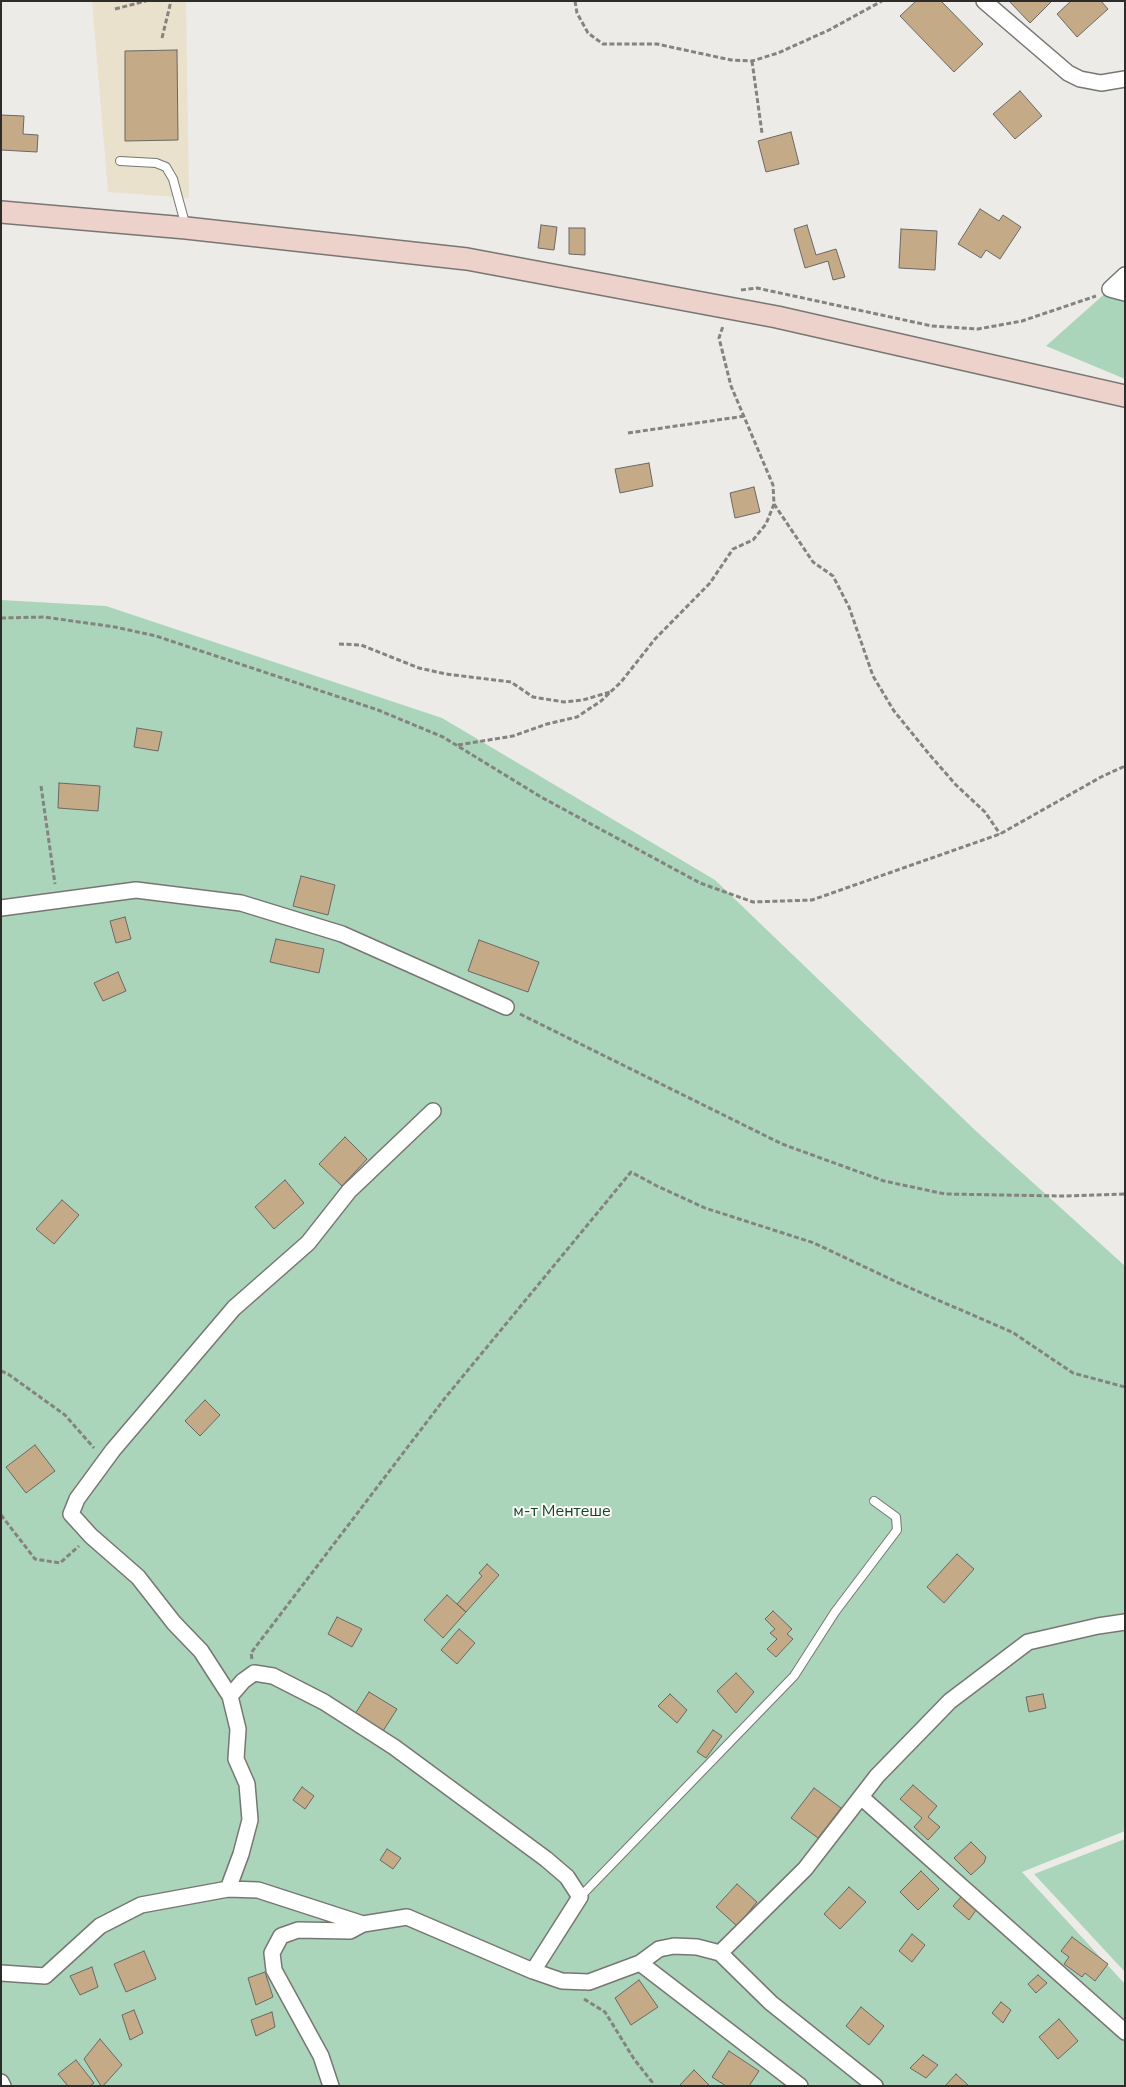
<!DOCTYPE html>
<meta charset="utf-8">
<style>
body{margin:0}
#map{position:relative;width:1126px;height:2087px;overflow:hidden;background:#edebe7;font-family:"Nunito Sans",sans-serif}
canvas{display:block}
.frame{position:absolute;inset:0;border:2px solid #2d2c2b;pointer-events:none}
</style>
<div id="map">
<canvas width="1126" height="2087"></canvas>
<div class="frame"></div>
</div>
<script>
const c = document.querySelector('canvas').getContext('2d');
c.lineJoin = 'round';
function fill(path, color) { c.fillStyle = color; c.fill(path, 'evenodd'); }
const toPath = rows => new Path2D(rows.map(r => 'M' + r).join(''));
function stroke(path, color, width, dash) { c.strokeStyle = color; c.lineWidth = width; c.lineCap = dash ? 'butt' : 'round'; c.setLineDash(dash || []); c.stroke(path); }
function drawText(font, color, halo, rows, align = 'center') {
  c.font = font + ' "Nunito Sans",sans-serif'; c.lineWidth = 4; c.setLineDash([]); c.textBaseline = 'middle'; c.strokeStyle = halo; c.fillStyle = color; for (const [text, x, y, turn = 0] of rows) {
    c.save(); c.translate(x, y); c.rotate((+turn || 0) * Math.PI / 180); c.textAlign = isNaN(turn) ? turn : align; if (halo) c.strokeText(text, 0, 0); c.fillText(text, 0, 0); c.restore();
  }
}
const commercial = toPath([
 [92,1,186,1,189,198,108,192]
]);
const green = toPath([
 [1110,289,1125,293,1125,379,1046,346],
 [1,600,106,606,442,718,715,880,977,1132,1125,1266,1125,1831,1022,1872,1125,1984,1125,2086,1,2086],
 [1125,1839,1125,1972,1034,1874]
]);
const building = toPath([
 [916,1,941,1,983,44,954,72,900,16,916,1],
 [1009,1,1052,1,1030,23,1009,1],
 [1071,1,1101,1,1108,9,1077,37,1057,14,1071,1],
 [177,50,178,140,125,141,125,51,177,50],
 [1020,91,1042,116,1015,139,993,114,1020,91],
 [1,115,24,116,23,134,38,135,37,152,1,150,1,115],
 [791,132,799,164,766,172,758,141,791,132],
 [980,209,999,221,1003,215,1021,227,1000,259,986,250,981,258,958,244,980,209],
 [541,225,557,227,554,250,538,248,541,225],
 [807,225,816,255,836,249,845,277,833,280,828,261,805,268,794,229,807,225],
 [569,228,585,228,585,255,569,254,569,228],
 [901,229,937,231,935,270,899,268,901,229],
 [649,463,653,486,620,493,615,469,649,463],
 [754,487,760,512,735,518,730,493,754,487],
 [137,728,162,732,158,751,134,747,137,728],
 [59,783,100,786,98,811,58,808,59,783],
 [301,876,335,885,328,915,293,906,301,876],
 [125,917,131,939,116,943,110,921,125,917],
 [276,939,324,949,319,973,270,962,276,939],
 [479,940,539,962,528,992,468,971,479,940],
 [118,972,126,991,103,1001,94,983,118,972],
 [345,1137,367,1159,342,1186,319,1164,345,1137],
 [285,1180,304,1203,274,1229,255,1207,285,1180],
 [62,1200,79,1215,54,1244,36,1229,62,1200],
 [205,1400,220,1415,200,1436,185,1421,205,1400],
 [35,1445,55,1471,26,1493,6,1467,35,1445],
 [957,1554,974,1569,944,1603,927,1587,957,1554],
 [487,1564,499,1575,466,1612,457,1604,482,1576,479,1573,487,1564],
 [447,1595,466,1612,443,1638,424,1620,447,1595],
 [773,1611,792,1629,787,1634,793,1639,776,1657,767,1649,777,1639,770,1633,775,1629,765,1619,773,1611],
 [337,1617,362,1629,352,1647,328,1634,337,1617],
 [459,1629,475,1643,457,1664,441,1650,459,1629],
 [736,1673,754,1692,736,1713,717,1691,736,1673],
 [369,1692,397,1709,383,1731,355,1714,369,1692],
 [670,1694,687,1710,677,1723,658,1706,670,1694],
 [1043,1694,1046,1708,1029,1712,1026,1697,1043,1694],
 [713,1730,722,1736,706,1758,697,1752,713,1730],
 [913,1785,937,1806,928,1817,940,1827,928,1840,914,1827,922,1818,900,1799,913,1785],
 [302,1787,314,1796,305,1809,293,1800,302,1787],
 [814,1788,841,1808,818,1838,791,1818,814,1788],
 [971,1842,986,1857,984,1863,971,1875,954,1858,971,1842],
 [387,1849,401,1858,393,1869,380,1860,387,1849],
 [921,1871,939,1889,918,1910,900,1892,921,1871],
 [737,1884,757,1902,737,1926,716,1907,737,1884],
 [849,1887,866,1902,840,1929,824,1914,849,1887],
 [961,1897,976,1910,969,1920,953,1906,961,1897],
 [912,1934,925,1945,912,1962,899,1951,912,1934],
 [1072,1937,1108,1964,1095,1981,1085,1973,1082,1977,1064,1964,1069,1957,1061,1951,1072,1937],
 [144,1951,156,1979,126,1992,114,1964,144,1951],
 [92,1967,98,1987,80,1995,70,1976,92,1967],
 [265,1972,273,1997,256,2005,248,1978,265,1972],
 [1038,1975,1047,1983,1036,1993,1028,1984,1038,1975],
 [639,1980,658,2007,631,2025,615,1998,639,1980],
 [1001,2002,1011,2010,1003,2023,992,2013,1001,2002],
 [861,2007,884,2026,869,2045,846,2026,861,2007],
 [134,2010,143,2033,130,2040,122,2015,134,2010],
 [272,2012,275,2027,256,2036,251,2020,272,2012],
 [1059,2019,1078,2041,1058,2059,1039,2037,1059,2019],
 [100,2039,122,2065,103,2086,101,2086,84,2059,100,2039],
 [729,2051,759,2071,749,2086,726,2086,712,2077,729,2051],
 [923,2055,938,2065,926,2078,910,2068,923,2055],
 [76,2060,94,2083,90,2086,68,2086,58,2074,76,2060],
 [694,2070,710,2086,679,2086,694,2070],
 [956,2074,969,2086,945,2086,956,2074]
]);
const path = toPath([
 [575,1,577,13,588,33,603,44,657,44,731,60,752,61,778,53,829,30,882,1],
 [115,9,146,1],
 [162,38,171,1],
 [752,61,762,133],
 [741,290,757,288,932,326,978,329,1022,321,1096,296],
 [628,433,745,416],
 [774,504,813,562,833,576,849,607,873,676,894,711,929,754,956,785,985,812,1000,834],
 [1,618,44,617,115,627,156,636,378,710,443,737,541,797,700,883,753,902,812,900,1000,834,1101,777,1125,766],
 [339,644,361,645,419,668,446,674,511,682,533,697,564,702,583,700,610,692],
 [458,745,513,736,547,724,577,717,601,701,621,682,655,639,710,583,733,549,753,540,766,524,774,504,773,485,731,386,719,338,723,326],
 [41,786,55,884],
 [520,1014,782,1144,884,1181,945,1194,1063,1196,1125,1194],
 [1,1371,8,1374,65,1415,94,1448],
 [1,1515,35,1559,60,1563,79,1546],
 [252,1659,251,1653,445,1398,631,1172,657,1186,705,1208,814,1243,903,1285,1012,1332,1073,1373,1125,1387],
 [584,1999,605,2012,634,2059,652,2082,651,2086]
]);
const lane = toPath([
 [120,161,156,163,166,167,173,179,186,227],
 [580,1897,794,1676,835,1612,897,1530,896,1517,874,1501]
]);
const street = toPath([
 [984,1,1068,73,1080,79,1101,83,1125,79],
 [1125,275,1110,289,1125,293],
 [1,908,136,890,241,903,342,934,506,1007],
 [230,1696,243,1681,254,1673,273,1676,324,1702,394,1747,546,1859,567,1877,580,1897,533,1971],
 [861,1797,1125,2032],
 [228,1889,241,1854,250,1820,247,1784,236,1759,238,1729,230,1696,201,1651,174,1623,138,1577,91,1536,71,1514,77,1499,113,1450,234,1308,308,1243,349,1191,433,1111],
 [720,1953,805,1869,877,1776,950,1701,1028,1642,1098,1626,1125,1622],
 [640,1963,800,2086],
 [1,1973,45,1976,100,1926,141,1905,228,1889,258,1890,363,1924,407,1917,533,1971,562,1981,589,1982,640,1963,659,1949,674,1946,697,1947,720,1953,771,2003,875,2086],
 [1,2082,3,2086],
 [331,2086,321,2056,274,1970,272,1953,281,1936,298,1930,350,1931,363,1924]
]);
const secondary = toPath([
 [1,212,186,228,467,259,777,317,1125,396]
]);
const parkNames = [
 ["м-т Ментeше",562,1512]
];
fill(commercial, '#e9e1cb');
fill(green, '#aad5bb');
fill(building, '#c5aa87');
stroke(building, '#6a6865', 1);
stroke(lane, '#787673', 10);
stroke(street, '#787673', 18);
stroke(secondary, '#787673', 24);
stroke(path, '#848380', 3, [5, 2.5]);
stroke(lane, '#fff', 8);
stroke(street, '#fff', 15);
stroke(secondary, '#edd2cc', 21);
drawText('16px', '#10442b', '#faf8f5', parkNames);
</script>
